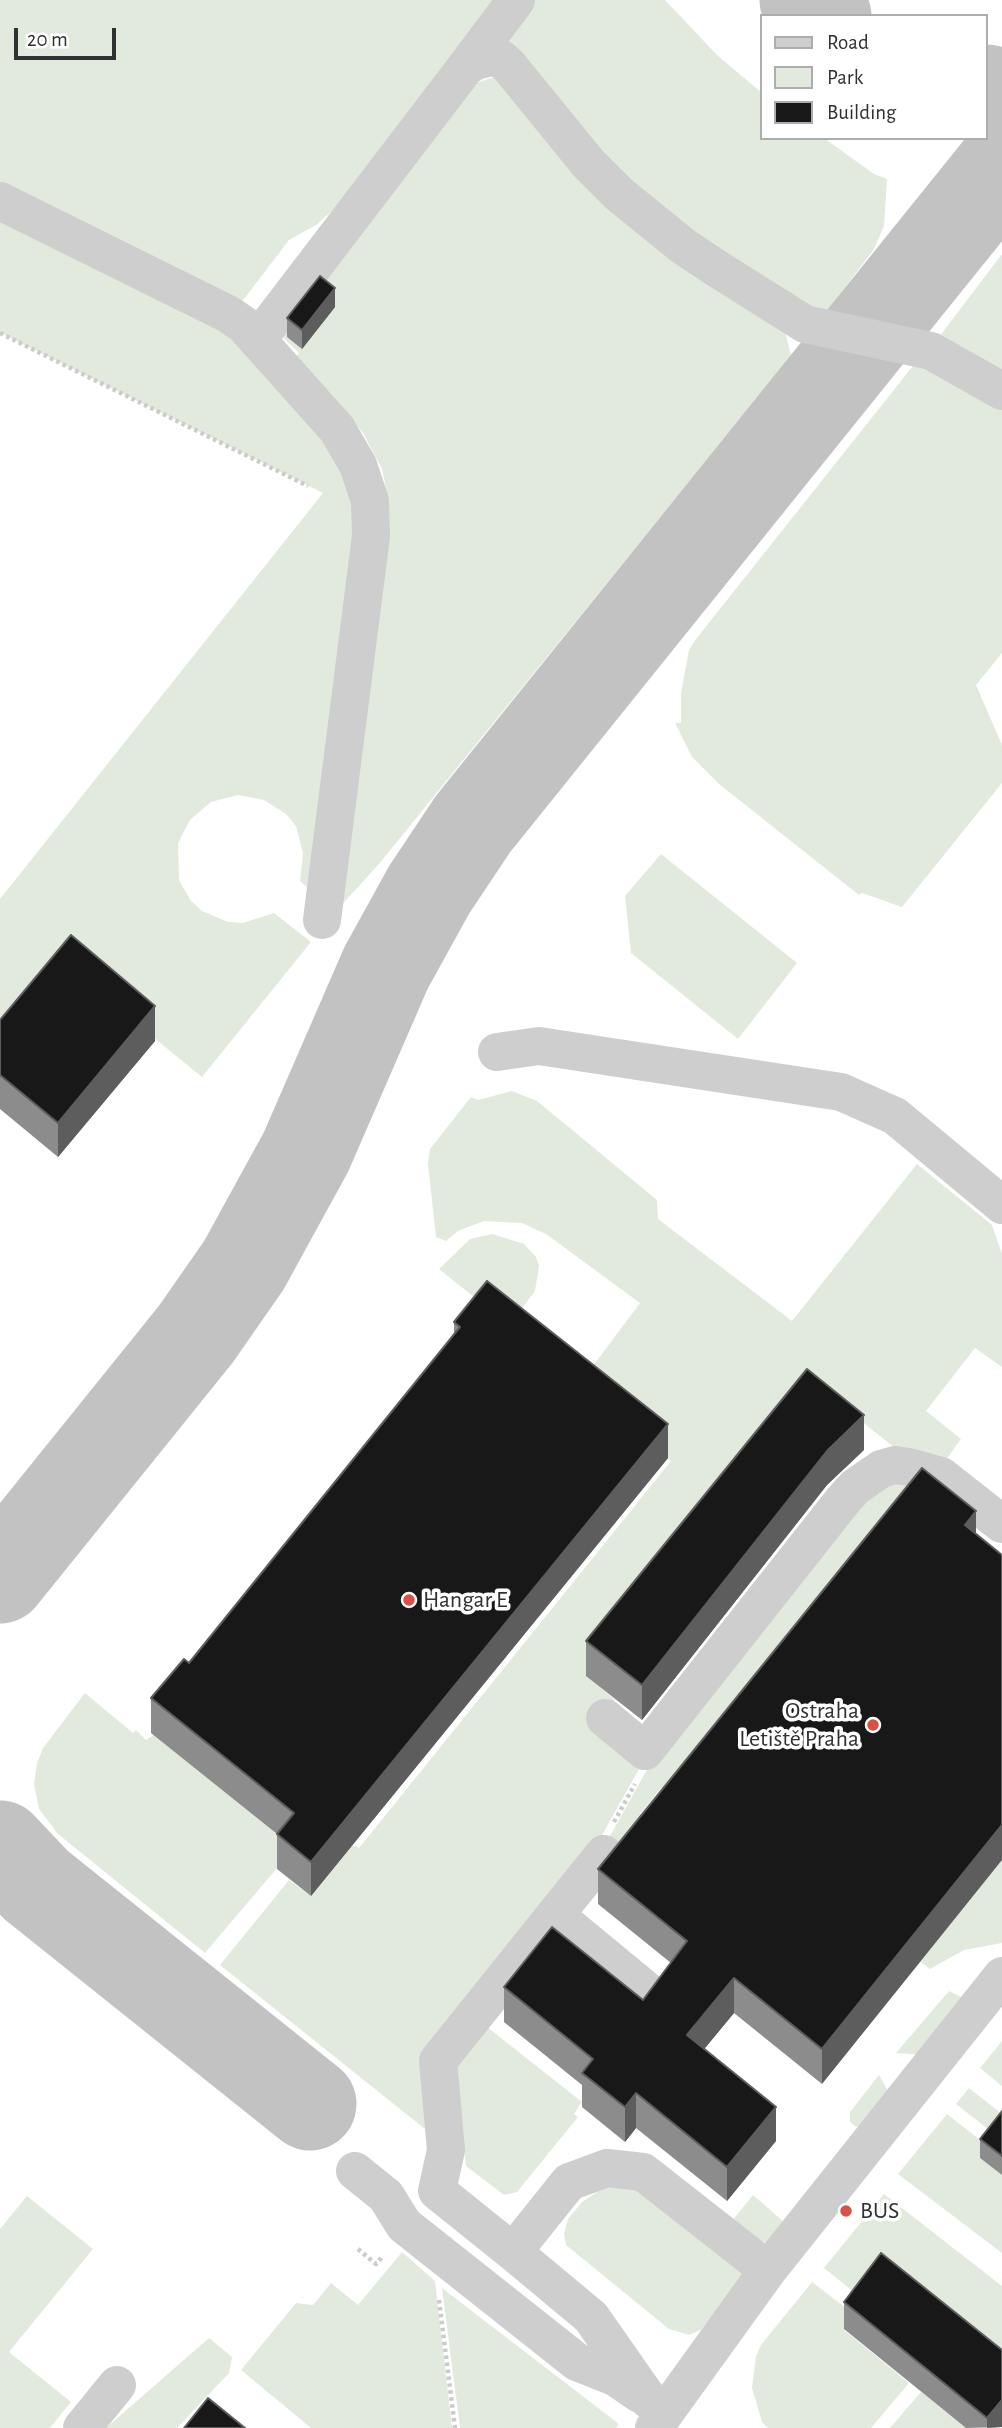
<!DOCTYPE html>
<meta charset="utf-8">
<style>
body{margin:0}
#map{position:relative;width:1002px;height:2428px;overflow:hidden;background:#fff;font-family:"Alegreya Sans",sans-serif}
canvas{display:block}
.legend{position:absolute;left:760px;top:14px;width:228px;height:126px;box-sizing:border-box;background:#fff;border:2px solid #adadad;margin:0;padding:9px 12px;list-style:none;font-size:21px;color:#313131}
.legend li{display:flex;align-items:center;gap:14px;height:35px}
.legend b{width:35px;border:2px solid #adadad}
.scale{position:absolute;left:14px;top:28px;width:102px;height:32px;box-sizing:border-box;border:4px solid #313131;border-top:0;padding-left:9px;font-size:21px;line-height:24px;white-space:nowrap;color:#313131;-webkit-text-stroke:5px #fff;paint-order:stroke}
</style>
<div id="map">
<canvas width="1002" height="2428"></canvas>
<ul class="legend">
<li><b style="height:9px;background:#cecece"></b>Road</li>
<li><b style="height:19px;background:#e2eade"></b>Park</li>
<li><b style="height:19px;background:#181818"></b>Building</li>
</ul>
<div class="scale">20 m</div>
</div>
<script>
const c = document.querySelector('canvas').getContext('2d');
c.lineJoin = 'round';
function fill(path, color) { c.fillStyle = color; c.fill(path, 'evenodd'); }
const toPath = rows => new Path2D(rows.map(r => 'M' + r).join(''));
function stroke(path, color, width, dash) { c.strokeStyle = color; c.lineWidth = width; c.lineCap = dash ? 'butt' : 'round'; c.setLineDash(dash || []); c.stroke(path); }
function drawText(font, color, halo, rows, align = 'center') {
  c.font = font + ' "Alegreya Sans",sans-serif'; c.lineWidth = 7; c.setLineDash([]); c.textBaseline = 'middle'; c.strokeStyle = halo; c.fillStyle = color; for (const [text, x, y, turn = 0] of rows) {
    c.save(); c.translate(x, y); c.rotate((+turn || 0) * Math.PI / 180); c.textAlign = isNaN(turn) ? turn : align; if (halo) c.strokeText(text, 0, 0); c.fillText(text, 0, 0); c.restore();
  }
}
const green = toPath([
 [0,0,508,0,355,191,316,225,289,240,238,307,0,189],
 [527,0,665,0,717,55,762,93,762,138,824,138,874,174,887,179,884,226,874,249,824,315,663,222,509,48,503,32],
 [497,76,778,323,786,335,791,356,379,864,336,911,388,549,389,503,382,469,363,433,331,393,291,363,299,353,274,329,470,85],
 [0,215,220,325,281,375,359,492,317,896,300,881,303,853,296,826,286,814,264,800,238,795,211,802,190,820,178,843,179,880,191,901,202,911,228,922,243,923,274,913,311,942,202,1077,71,970,0,1054,0,899,323,493,0,333],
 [1002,254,1002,375,939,337],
 [920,357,1002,402,1002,653,976,685,1002,745,1002,783,902,907,862,893,859,895,719,784,692,757,675,723,681,723,681,693,689,650,696,639],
 [661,854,797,963,738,1039,631,953,625,896],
 [512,1091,537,1101,657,1200,658,1219,792,1321,917,1164,992,1225,1002,1254,1002,1367,975,1348,926,1411,961,1439,946,1460,905,1456,820,1388,586,1675,615,1700,596,1724,643,1762,592,1853,425,2060,425,2129,220,1965,289,1880,311,1896,353,1845,359,1848,671,1461,578,1386,640,1303,546,1234,522,1223,484,1221,458,1231,446,1241,436,1237,428,1164,430,1149,471,1097,478,1100],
 [492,1234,524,1244,536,1257,539,1266,535,1291,507,1328,504,1321,439,1269,470,1239],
 [888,1484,913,1485,675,1798,661,1788,640,1814,647,1820,617,1858,604,1847,650,1764,857,1505],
 [85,1693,133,1733,136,1730,146,1740,154,1735,294,1848,205,1953,58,1834,39,1809,34,1784,37,1763,43,1748],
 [1002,1860,1002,1943,964,1950,930,1969,920,1962],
 [949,1991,963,1998,925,2055,896,2053],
 [487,2027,582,2102,574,2114,578,2117,517,2192,504,2195,466,2166,455,2070],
 [1002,2041,1002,2086,980,2068],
 [879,2075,892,2098,862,2128,855,2126,850,2122,850,2112],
 [969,2088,1002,2114,997,2136,956,2104],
 [947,2114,989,2147,980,2158,1002,2175,1002,2253,898,2174],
 [605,2187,629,2188,638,2191,747,2272,701,2330,689,2335,669,2329,566,2245,564,2234,568,2219,582,2202],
 [884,2194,1002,2286,1002,2377,865,2301,824,2268],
 [753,2195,784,2222,771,2245,727,2227],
 [27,2196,93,2249,9,2352,71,2402,50,2428,0,2428,0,2229],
 [402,2252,435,2281,452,2428,311,2428,241,2370,296,2303,313,2305,331,2283,358,2305],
 [812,2282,855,2315,844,2330,909,2383,871,2428,768,2428,762,2422,752,2388,756,2356,761,2345],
 [442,2288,619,2424,616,2428,460,2428],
 [209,2338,232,2357,229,2373,177,2428,106,2428],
 [921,2392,966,2428,890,2428]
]);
const taxiway = toPath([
 [806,0,825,16],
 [986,91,1002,94],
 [0,1577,196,1334,244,1265,306,1152,386,968,429,890,473,824,1002,167],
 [0,1847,36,1885,310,2104]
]);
const path = toPath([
 [0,333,308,486],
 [614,1822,635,1784],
 [358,2249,376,2264,383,2256],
 [439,2300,455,2428]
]);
const minor = toPath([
 [465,68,516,0],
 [0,201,228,314,244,325,337,429,358,465,370,501,371,536,322,920],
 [258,339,465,68,475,61,492,57,500,58,509,66,588,163,619,194,683,246,716,268,805,324,931,351,1002,391],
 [497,1052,539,1046,841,1092,895,1116,1002,1205],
 [605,1718,645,1751,844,1499,855,1487,881,1469,895,1465,909,1467,941,1476,1002,1524],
 [555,1915,604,1854],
 [355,2171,386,2196,404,2225,577,2362,615,2377,640,2394],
 [513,2252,437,2191,446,2150,438,2061,555,1915,647,1991],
 [649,2400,591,2317,513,2252,569,2182,607,2168,643,2172,768,2270],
 [82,2428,117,2385],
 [654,2428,768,2270,1002,1976]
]);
const wall = toPath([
 [335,307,302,349,287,337,287,318],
 [0,1020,155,1041,58,1157,0,1109],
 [454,1322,668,1458,311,1896,277,1869,277,1834,151,1733,151,1698,189,1663,454,1335],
 [864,1450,827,1485,642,1720,586,1676,586,1641],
 [922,1468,822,2084,734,2013,704,2049,776,2141,727,2201,636,2128,625,2142,582,2107,582,2085,504,2022,504,1987,643,2000,671,1963,598,1904,598,1869],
 [1002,2111,1002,2175,980,2158,980,2139],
 [844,2302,1002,2350,1002,2427,966,2428,844,2329]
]);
const shadedWall = toPath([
 [335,288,335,307,302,349,302,330],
 [155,1006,155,1041,58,1157,58,1123],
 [864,1415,864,1450,827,1485,642,1720,642,1685,827,1451],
 [668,1424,668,1458,311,1896,311,1862],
 [976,1511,976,1545,965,1525],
 [1002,1825,1002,1860,822,2084,822,2049],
 [734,1978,734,2013,687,2070,687,2035],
 [636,2093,636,2128,625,2142,625,2107],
 [776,2107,776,2141,727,2201,727,2167],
 [1002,2400,1002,2427,987,2428,987,2418]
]);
const building = toPath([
 [320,276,335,288,302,330,287,318,320,276],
 [71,935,155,1006,58,1123,0,1075,0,1020,71,935],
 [487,1281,668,1424,311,1862,277,1834,294,1813,151,1698,184,1659,189,1663,460,1327,454,1322,487,1281],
 [807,1369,864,1415,827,1451,642,1685,586,1641,807,1369],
 [922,1468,976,1511,965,1525,1002,1555,1002,1825,822,2049,734,1978,687,2035,776,2107,727,2167,636,2093,625,2107,582,2073,593,2059,504,1987,552,1927,643,2000,687,1941,598,1869,922,1468],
 [1002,2111,1002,2156,980,2139,1002,2111],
 [881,2253,1002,2350,1002,2400,987,2418,844,2302,881,2253],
 [208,2398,245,2428,184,2428,208,2398]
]);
const markers = [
 [409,1600,7,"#d95142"],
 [873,1725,7,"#d95142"],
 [846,2211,7,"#d95142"]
];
const poiNames = [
 ["Hangar E",423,1600],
 ["Ostraha",859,1711,"right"],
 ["Letiště Praha",859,1739,"right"],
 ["BUS",860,2211]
];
fill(green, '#e2eade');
stroke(taxiway, '#c2c2c2', 93);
stroke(path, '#cbcbcb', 4.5, [3.5, 3.5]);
stroke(minor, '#cecece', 38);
fill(wall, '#8c8c8c');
fill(shadedWall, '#5d5d5d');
fill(building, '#181818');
stroke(building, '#5d5d5d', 2);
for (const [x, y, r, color] of markers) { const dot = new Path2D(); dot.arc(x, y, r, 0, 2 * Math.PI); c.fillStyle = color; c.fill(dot); stroke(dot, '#fff', 2.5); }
drawText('24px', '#313131', '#fff', poiNames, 'left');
</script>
